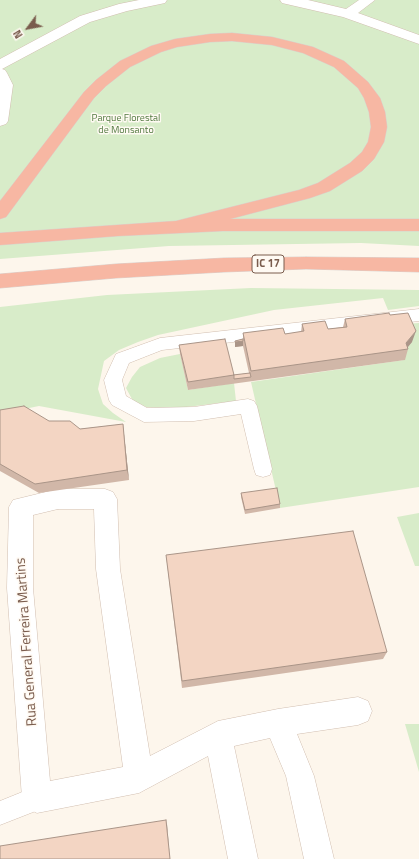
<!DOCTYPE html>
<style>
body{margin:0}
#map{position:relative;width:419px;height:859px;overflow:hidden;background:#fdf6ec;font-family:"Titillium Web",sans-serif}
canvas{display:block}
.north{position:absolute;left:8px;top:8px;width:40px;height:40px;-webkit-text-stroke:3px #fffaf3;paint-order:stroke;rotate:238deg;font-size:11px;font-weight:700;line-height:16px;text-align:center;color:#7a5c4d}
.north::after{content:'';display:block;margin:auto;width:14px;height:18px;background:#7a5c4d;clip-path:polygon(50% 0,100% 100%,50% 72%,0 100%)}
</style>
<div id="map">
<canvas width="419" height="859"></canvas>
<div class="north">N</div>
</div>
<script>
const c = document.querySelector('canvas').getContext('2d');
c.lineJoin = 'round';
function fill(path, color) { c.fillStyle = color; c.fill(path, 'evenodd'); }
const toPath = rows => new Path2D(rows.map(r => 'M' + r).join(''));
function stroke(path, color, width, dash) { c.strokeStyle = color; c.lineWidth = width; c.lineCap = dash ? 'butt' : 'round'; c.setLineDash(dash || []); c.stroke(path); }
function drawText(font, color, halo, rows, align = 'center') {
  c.font = font + ' "Titillium Web",sans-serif'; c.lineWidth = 3; c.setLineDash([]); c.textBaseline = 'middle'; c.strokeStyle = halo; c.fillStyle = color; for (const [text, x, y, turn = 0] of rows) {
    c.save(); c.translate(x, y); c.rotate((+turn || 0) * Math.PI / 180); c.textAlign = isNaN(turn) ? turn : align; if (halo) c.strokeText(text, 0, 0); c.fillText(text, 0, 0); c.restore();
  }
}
const green = toPath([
 [0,0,419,0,419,246,361,243,169,246,0,259],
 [251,288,419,290,419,306,388,310,383,298,274,310,158,335,138,342,119,350,104,361,98,389,103,404,113,413,126,422,39,406,0,414,0,307,107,295],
 [419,323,419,487,280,508,251,382,404,360,404,324],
 [180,354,188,390,234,383,236,401,170,409,146,407,133,401,126,388,132,377,140,367,160,358],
 [419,513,419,566,415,566,397,517],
 [405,724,419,724,419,772]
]);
const service = toPath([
 [419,309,419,321,162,350,129,363,122,380,126,396,147,408,194,407,248,399,254,401,257,406,272,469,270,475,263,477,256,475,254,469,241,414,194,421,144,422,112,405,109,400,104,380,116,354,160,338,419,309],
 [37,786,46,789,49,798,46,807,0,825,0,801,37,786]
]);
const minor = toPath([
 [139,0,167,0,165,3,127,11,90,22,2,69,5,70,7,73,13,85,8,121,6,124,0,126,0,59,80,16,119,4,139,0],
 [280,0,308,0,346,9,359,0,375,0,358,13,419,35,419,44,343,17,282,3,280,0],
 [58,489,105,489,113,492,117,499,120,569,150,756,218,721,278,709,358,697,368,701,372,711,368,721,358,725,297,734,314,776,334,859,304,859,286,776,270,738,234,746,258,859,228,859,208,756,139,793,37,813,27,808,22,798,7,588,9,507,13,500,58,489],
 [58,509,94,509,96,569,123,767,50,781,33,588,33,515,58,509]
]);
const motorway = toPath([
 [232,33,272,37,313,47,344,61,368,82,380,98,385,112,387,127,384,142,374,159,362,171,330,191,310,198,230,219,419,219,419,231,222,231,118,236,0,245,0,233,176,221,299,190,318,183,350,163,362,152,368,142,371,127,369,112,364,98,358,88,334,67,303,53,272,45,232,41,210,42,177,47,161,52,130,67,106,86,94,98,6,217,0,219,0,201,84,92,96,80,120,61,151,46,175,39,210,34,232,33],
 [306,257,419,258,419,272,306,269,224,272,116,278,0,288,0,274,116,264,224,258,306,257]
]);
const wall = toPath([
 [390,315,412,342,408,347,408,349,405,360,188,390,180,354,179,345,234,375,249,373,243,346,235,347,235,341,243,339,243,333,285,334,301,332,302,324,328,329,343,327,345,319],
 [0,410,80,429,123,424,124,434,129,480,39,493,0,471],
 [241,493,280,504,280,508,245,514,241,497],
 [166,555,387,652,383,659,182,688]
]);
const shadedWall = toPath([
 [416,331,412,342,406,349,406,343],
 [243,341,243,346,235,347,235,342],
 [123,424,124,434,129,480,127,470],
 [166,820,167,824,170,859]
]);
const building = toPath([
 [389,313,390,315,408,313,416,331,406,343,408,349,251,371,243,333,283,328,285,334,304,331,302,324,325,321,328,329,347,327,345,319,389,313],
 [225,339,234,375,188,382,179,345,225,339],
 [243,339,243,341,235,342,235,341,243,339],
 [250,373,251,377,234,379,234,375,233,375,250,373],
 [24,406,49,421,70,421,80,429,123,424,127,470,35,484,0,464,0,410,24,406],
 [277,488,280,504,245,510,241,493,277,488],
 [353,531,387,652,182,681,166,555,353,531],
 [166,820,170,859,0,859,0,846,166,820]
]);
const farParknames = [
 ["Parque Florestal",126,119],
 ["de Monsanto",126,131]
];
const shields = [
 [268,264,32]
];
const shieldNames = [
 ["IC 17",268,264]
];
const nearStreetnames = [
 ["Rua General Ferreira Martins",27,642,-94]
];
fill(green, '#d8ecc9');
stroke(service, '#d1beb0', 1);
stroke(minor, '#d1beb0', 1);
stroke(motorway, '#dad1cd', 1);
fill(service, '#fff');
fill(minor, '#fff');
fill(motorway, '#f7b7a3');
fill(wall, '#d1b7a8');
fill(shadedWall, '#aa9588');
fill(building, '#f3d5c3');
stroke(building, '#aa9588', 1);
drawText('10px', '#537a41', '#fffaf3', farParknames);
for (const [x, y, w] of shields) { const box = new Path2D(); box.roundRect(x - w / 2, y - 9, w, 18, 3); c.fillStyle = '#fffaf3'; c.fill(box); stroke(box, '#7a5c4d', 1); }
drawText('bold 11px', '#7a5c4d', null, shieldNames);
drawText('14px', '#7a5c4d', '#fffaf3', nearStreetnames);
</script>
